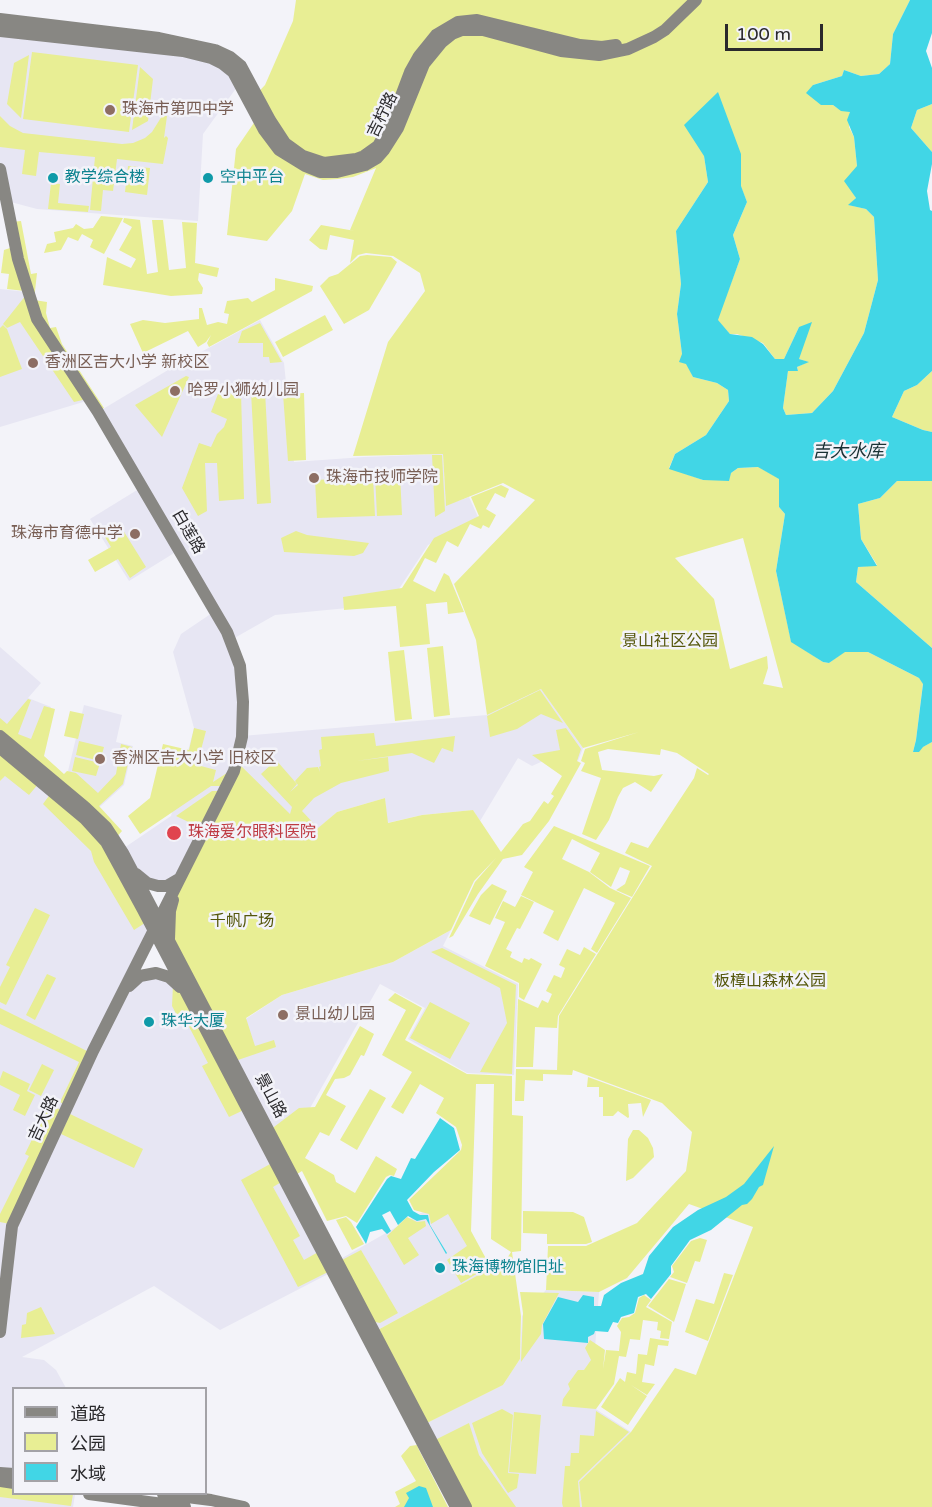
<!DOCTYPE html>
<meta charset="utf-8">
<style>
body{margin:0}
#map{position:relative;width:932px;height:1507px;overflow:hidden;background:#f3f3f9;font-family:"Varela Round","Noto Sans SC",sans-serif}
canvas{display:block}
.legend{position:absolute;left:12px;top:1387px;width:195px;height:108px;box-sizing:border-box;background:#f3f3f9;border:2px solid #a3a2a7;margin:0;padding:8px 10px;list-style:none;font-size:18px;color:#2a292c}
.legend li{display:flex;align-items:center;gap:12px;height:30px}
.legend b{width:30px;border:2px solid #a3a2a7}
.scale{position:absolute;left:725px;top:24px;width:98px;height:27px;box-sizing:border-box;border:3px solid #2a292c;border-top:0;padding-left:8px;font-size:18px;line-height:21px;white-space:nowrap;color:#2a292c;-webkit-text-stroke:4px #f3f3f9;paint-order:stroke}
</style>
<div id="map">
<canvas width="932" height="1507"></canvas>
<ul class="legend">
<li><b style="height:8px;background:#888783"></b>道路</li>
<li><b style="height:16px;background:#e8ee94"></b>公园</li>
<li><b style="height:16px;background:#41d6e6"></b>水域</li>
</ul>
<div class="scale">100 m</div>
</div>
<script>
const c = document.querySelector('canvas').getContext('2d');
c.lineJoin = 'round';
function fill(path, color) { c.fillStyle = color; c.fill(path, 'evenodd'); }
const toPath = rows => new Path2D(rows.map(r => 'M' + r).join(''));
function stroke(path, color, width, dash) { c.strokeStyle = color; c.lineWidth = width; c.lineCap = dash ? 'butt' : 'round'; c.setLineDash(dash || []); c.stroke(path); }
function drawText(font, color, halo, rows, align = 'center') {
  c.font = font + ' "Varela Round","Noto Sans SC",sans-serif'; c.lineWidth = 5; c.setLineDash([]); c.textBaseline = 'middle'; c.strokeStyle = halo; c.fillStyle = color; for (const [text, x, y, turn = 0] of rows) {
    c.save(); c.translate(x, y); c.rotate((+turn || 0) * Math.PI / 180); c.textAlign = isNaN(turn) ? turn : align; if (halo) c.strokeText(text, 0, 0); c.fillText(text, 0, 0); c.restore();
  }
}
const built = toPath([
 [0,32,183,52,223,64,237,87,203,134,198,221,37,209,7,201,0,167],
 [0,289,27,292,90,400,0,427],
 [260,320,284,363,294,462,364,457,443,454,446,505,469,497,478,517,428,545,389,604,275,615,231,640,242,736,487,715,541,689,583,748,578,761,563,752,532,766,518,758,480,821,473,810,422,815,387,823,385,798,337,812,311,835,180,879,147,883,121,850,171,816,194,728,173,652,181,634,215,611,179,550,129,581,90,519,142,487,98,412,168,370],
 [0,647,41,683,28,698,51,707,35,765,0,736],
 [84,705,122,715,116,742,133,746,124,785,92,814,68,771],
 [17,762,84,819,154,930,123,992,140,976,169,977,332,1272,220,1330,154,1286,22,1357,44,1360,56,1370,66,1388,14,1388,13,1474,0,1473,0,781],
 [451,930,443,946,518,984,514,1075,467,1073,408,1039,425,1008,380,984,283,1156,220,1036,282,995,393,962],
 [447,1198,490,1269,374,1332,337,1261],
 [546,1290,599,1292,591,1406,631,1432,579,1482,582,1507,466,1507,423,1425,503,1385,520,1359,522,1316],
 [0,1481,14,1494,75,1494,73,1507,0,1507]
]);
const green = toPath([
 [296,0,910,0,893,34,890,64,879,74,861,76,844,70,842,76,813,85,821,105,833,105,837,108,850,111,849,127,854,137,857,166,853,193,856,198,849,205,866,209,874,217,878,280,864,333,833,391,812,413,786,415,783,408,788,370,798,371,797,367,808,362,799,359,799,327,784,359,775,359,763,343,737,334,730,334,717,320,740,259,733,235,747,202,741,187,741,154,704,156,708,182,676,231,681,284,677,314,682,354,693,377,717,383,728,390,729,401,706,435,675,454,669,468,703,480,731,473,738,468,759,467,780,479,779,507,785,514,776,571,791,641,823,662,829,663,845,651,868,652,919,678,923,683,916,740,913,752,932,742,932,1507,582,1507,579,1482,631,1432,675,1368,696,1375,753,1227,689,1204,627,1278,599,1292,546,1290,548,1246,586,1246,637,1223,686,1171,692,1132,662,1103,573,1070,572,1075,543,1074,543,1081,525,1080,524,1101,515,1101,516,1069,557,1070,559,1016,652,866,625,853,631,842,648,848,694,778,697,768,708,775,709,774,677,753,661,749,660,755,608,749,598,752,602,770,654,776,663,774,651,792,635,782,623,788,618,797,609,820,596,840,582,834,601,778,581,771,585,763,581,761,585,749,639,732,583,748,541,689,487,715,476,640,454,584,535,500,503,483,446,506,443,454,353,456,388,342,425,291,420,273,393,256,366,253,358,255,350,263,354,240,330,235,327,250,320,249,309,240,321,225,355,231,350,230,376,168,353,177,338,179,323,180,305,174,292,211,267,241,227,235,236,149,258,117,250,101,265,85,293,21],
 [743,538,783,688,763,684,768,668,767,656,730,669,714,599,675,558],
 [32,52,138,65,129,132,23,119],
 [29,55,21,118,7,104,14,63],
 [140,67,153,79,148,121,132,130],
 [932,104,932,152,911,128,917,110],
 [0,116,10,126,23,133,122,144,133,143,145,138,152,132,162,116,167,116,164,138,166,136,168,138,163,164,117,159,113,191,103,190,101,211,90,210,95,157,39,152,36,176,22,174,25,150,0,147],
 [128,166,150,168,147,195,125,192],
 [51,183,60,184,58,203,89,206,88,212,48,209],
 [101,216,123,218,104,254,90,247,93,240,82,234,78,241,68,237,61,250,44,253,47,244,56,242,54,232,73,228,76,224,84,229,93,228],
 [124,218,140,220,147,274,158,272,152,220,163,220,169,270,186,268,182,222,197,223,195,263,219,268,217,277,199,273,198,280,203,288,202,294,171,296,103,285,107,257,131,268,136,259,119,250,132,227,123,222],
 [21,221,31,274,37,273,34,300,47,302,46,313,50,328,56,327,62,344,104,408,98,411,38,319,12,222],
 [13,247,25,291,7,289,9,274,1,273,4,250],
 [367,255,391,257,397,262,369,310,344,324,320,286,329,277,338,274,360,256],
 [275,278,313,286,312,291,209,347,207,343,211,335,206,342,198,347,188,331,143,353,130,324,143,320,165,323,199,319,199,308,202,308,207,325,218,322,227,324,229,314,224,313,227,301,248,298,252,302,275,290],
 [26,295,87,399,74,402,20,322,7,328,3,324],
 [325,315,333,330,283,357,275,342],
 [260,323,282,362,270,363,269,357,263,357,263,343,238,343,242,331],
 [3,325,7,329,22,369,0,377,0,328],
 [932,371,932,432,923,430,892,417,904,391,917,385],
 [186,376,189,377,162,437,135,405],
 [265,391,271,503,257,504,251,392],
 [241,393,244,499,219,501,217,463,205,463,207,511,198,516,182,488,199,443,211,447,217,434,224,427,227,419,211,412,218,394],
 [304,393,306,460,288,461,283,394],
 [432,455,442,455,445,511,435,517],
 [400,474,402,515,377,516,375,475],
 [373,477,375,516,317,518,315,480],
 [931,480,932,481,932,648,856,582,858,567,877,565,861,539,858,504,880,498,897,481],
 [501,485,509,489,505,498,495,493,486,509,496,515,489,528,483,525,481,529,470,524,458,547,447,541,436,563,425,558,413,581,435,592,444,573,449,576,464,612,448,614,447,602,426,604,430,644,400,647,396,606,344,610,343,597,402,588,434,538,479,516,471,497],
 [121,527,146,567,130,578,118,559,95,572,88,560,111,547,105,537],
 [296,531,307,535,369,543,363,553,354,556,284,552,281,538],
 [443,646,450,715,434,717,427,648],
 [404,650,412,719,395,721,388,652],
 [540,690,563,723,541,714,517,729,490,737,487,716],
 [28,699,31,700,18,734,31,739,44,706,55,709,44,756,64,774,67,771,76,773,98,793,116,774,121,744,132,747,123,784,99,806,122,831,115,839,0,735,0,718,7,724],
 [70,711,84,714,78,739,64,736],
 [194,728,206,731,197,765,216,770,213,782,233,769,225,786,211,786,140,834,128,816,150,798,163,744,189,750],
 [566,728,581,749,577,761,581,763,549,821,522,855,503,859,478,894,453,936,449,938,475,882,496,858,474,881,451,930,393,962,282,995,246,1018,255,1046,274,1040,276,1047,235,1061,171,942,180,879,237,762,290,814,292,807,261,774,276,760,297,784,290,792,298,785,295,781,307,768,318,767,320,772,319,767,321,766,319,750,322,749,321,737,374,733,376,746,455,736,453,752,442,748,434,763,412,753,356,761,388,757,389,771,341,783,314,798,302,811,318,828,311,834,337,812,385,798,388,823,422,815,473,810,501,852,523,824,530,821,544,801,548,804,554,796,551,794,562,776,532,755,560,750,556,730],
 [79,741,104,747,100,761,76,755],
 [0,748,39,783,29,795,5,776,0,781],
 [75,757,100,763,96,776,72,771],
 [212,791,223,791,203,829,176,816],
 [51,793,105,843,148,921,134,930,94,862,91,851,43,804],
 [554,826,650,866,632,897,616,890,625,884,630,871,620,867,611,887,590,872,600,853,572,839,562,859,589,872,610,888,631,898,597,953,591,949,615,903,584,888,558,941,543,933,554,911,521,895,533,872,524,867],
 [492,884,507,891,490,925,469,916,481,895],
 [521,896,534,902,520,929,517,928,506,949,512,952,510,957,522,963,524,958,529,960,531,958,542,964,524,1000,519,997,519,983,485,966,505,922,495,918,503,901,515,907],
 [35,908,50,915,6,1005,0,1002,0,987,10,967,6,965],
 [584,947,596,954,558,1016,557,1028,535,1027,533,1067,516,1067,518,999,538,1008,542,1000,548,1003,552,994,546,991,554,975,561,978,565,968,559,965,567,949,580,955],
 [442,948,516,985,512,1074,480,1072,507,1023,500,988,431,952],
 [47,974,56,978,35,1020,26,1015],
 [173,985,186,997,246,1109,229,1117,202,1066,208,1063,186,1021,181,1023,172,1006],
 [395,993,422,1008,405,1040,467,1074,512,1076,512,1115,523,1116,521,1251,512,1252,521,1316,520,1359,503,1385,423,1425,374,1332,506,1260,511,1252,491,1239,494,1084,476,1084,471,1231,490,1266,461,1283,447,1260,467,1246,448,1214,431,1224,429,1214,414,1210,409,1200,461,1150,462,1145,456,1127,436,1113,444,1098,420,1084,403,1114,391,1107,412,1072,382,1055,406,1010,388,1000],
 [430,1002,470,1023,450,1059,410,1038],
 [0,1008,91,1053,66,1106,60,1102,79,1062,0,1024],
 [360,1026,374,1034,364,1056,361,1055,350,1075,344,1078,335,1079,326,1095,346,1106,329,1136,320,1132,305,1158,334,1175,336,1182,355,1193,376,1156,397,1169,394,1176,390,1175,386,1177,357,1223,346,1216,327,1221,302,1171,294,1176,270,1130,299,1108,315,1107],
 [42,1064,54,1070,41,1096,29,1090],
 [3,1071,30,1084,27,1091,35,1095,25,1116,13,1110,20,1095,0,1085,0,1079],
 [588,1077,651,1100,643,1117,641,1103,628,1104,629,1117,628,1118,618,1111,613,1116,603,1116,603,1097,599,1097,599,1087,587,1087],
 [370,1089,386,1098,357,1150,340,1140],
 [49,1104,63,1111,10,1224,0,1222,0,1214,29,1156,25,1154],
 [70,1114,143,1149,134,1168,61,1134],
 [633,1130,639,1130,648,1138,653,1148,654,1157,633,1178,626,1181,628,1139],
 [272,1163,283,1181,273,1187,300,1236,293,1240,304,1260,320,1251,330,1271,298,1287,241,1180],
 [523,1211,573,1212,584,1217,592,1242,586,1244,547,1244,547,1234,523,1233],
 [346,1217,351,1222,364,1244,352,1250,336,1220],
 [407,1217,417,1222,425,1221,426,1226,408,1238,419,1255,404,1265,387,1236],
 [700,1238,707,1240,700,1262,695,1261,687,1283,670,1277,674,1272,672,1266,691,1241],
 [361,1250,398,1313,380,1323,370,1321,340,1261],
 [724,1273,733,1275,708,1341,685,1332,696,1299,714,1304],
 [669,1279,686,1284,674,1322,648,1306],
 [520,1292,559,1293,542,1325,541,1334,521,1362,523,1313],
 [644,1295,651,1300,646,1307,672,1322,669,1339,660,1338,661,1331,657,1330,658,1322,643,1320,640,1340,630,1339,626,1357,619,1356,614,1384,596,1409,562,1406,563,1399,570,1389,568,1384,578,1370,584,1370,591,1360,585,1348,590,1340,605,1350,603,1369,606,1350,619,1351,621,1332,617,1326,622,1318,629,1317,635,1313,639,1298],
 [41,1307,55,1334,21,1338,22,1325,26,1324,27,1313],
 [650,1338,669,1341,668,1346,658,1345,654,1366,645,1364,642,1382,655,1384,647,1395,631,1385,647,1396,628,1425,601,1407,620,1378,625,1382,627,1372,636,1374,638,1354,647,1355],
 [502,1409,513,1415,508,1473,519,1474,517,1488,508,1493,482,1453,472,1423],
 [596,1411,629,1432,578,1481,580,1507,563,1507,562,1503,565,1466,570,1466,571,1453,579,1453,580,1435,594,1436],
 [514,1412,541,1415,536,1474,509,1472],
 [469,1423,479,1455,516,1507,468,1507,433,1441],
 [417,1445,419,1450,448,1507,395,1507,400,1504,395,1492,416,1481,401,1456,410,1446],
 [0,1485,13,1486,14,1494,73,1494,71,1506,0,1497]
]);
const water = toPath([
 [910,0,932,0,932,33,926,51,932,68,932,104,917,110,911,128,932,152,932,164,927,191,930,210,932,211,932,371,917,385,904,391,892,417,923,430,932,432,932,481,897,481,880,498,858,504,861,539,877,566,858,567,856,582,932,648,932,742,923,747,919,752,913,752,916,740,923,684,919,678,868,652,845,652,829,663,823,662,791,642,776,571,785,514,779,507,779,479,758,467,738,468,731,473,729,481,703,480,669,469,675,454,706,435,729,401,728,390,717,383,693,377,686,364,679,362,682,354,677,314,681,284,676,231,708,182,704,156,684,125,718,92,741,154,741,186,747,202,733,235,740,259,718,320,730,334,752,337,763,344,775,359,784,359,799,327,812,322,799,359,809,362,797,367,798,371,788,371,783,408,786,415,812,413,833,391,864,333,878,280,874,217,866,209,848,205,856,198,844,181,857,166,854,137,847,120,850,112,841,111,833,105,821,105,806,93,813,85,842,76,844,70,861,76,879,74,890,64,893,34],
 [440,1118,454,1128,460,1150,434,1172,407,1200,413,1211,420,1215,428,1215,430,1225,447,1253,446,1254,426,1219,417,1221,408,1216,398,1225,390,1211,382,1215,391,1231,387,1234,382,1229,370,1232,366,1244,356,1227,387,1179,391,1176,401,1179,411,1158,415,1159],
 [774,1146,763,1185,759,1187,752,1199,747,1204,742,1205,711,1230,690,1240,671,1266,671,1274,651,1299,646,1294,638,1297,634,1313,621,1317,618,1323,613,1322,608,1332,595,1331,594,1334,588,1337,588,1343,544,1339,543,1324,558,1297,578,1302,583,1295,594,1297,594,1306,601,1306,604,1295,621,1283,643,1274,649,1256,673,1227,698,1210,726,1197,744,1184],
 [419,1486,426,1488,433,1507,404,1507,409,1498,406,1493]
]);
const major = toPath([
 [0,19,159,38,215,50,230,57,241,66,270,120,285,143,303,156,324,163,356,159,364,156,378,146,390,125,410,72,419,56,436,35,458,22,477,20,580,45,602,47,616,45],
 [0,31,183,51,211,58,223,64,233,72,264,130,279,150,305,166,320,172,337,172,365,165,377,158,384,150,398,128,424,64,442,42,452,34,462,30,483,30,561,51,599,55,628,49,654,37,665,30,696,0],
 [0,169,18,259,37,319,98,412,227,632,240,666,243,702,242,737,234,771,93,1051,12,1226,0,1332],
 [0,736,85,807,106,827,123,853,466,1507],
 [0,748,85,819,106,842,143,910,456,1507],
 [136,874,147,883,158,886,167,886,179,879],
 [169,939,170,911,173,900],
 [129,986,140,976,156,973,169,977,180,987],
 [0,1473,14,1474],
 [0,1481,14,1483],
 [89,1494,185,1507],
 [163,1494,211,1500,244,1507]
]);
const markers = [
 [110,110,6,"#8d6e63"],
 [53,178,6,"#0f9aa8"],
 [208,178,6,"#0f9aa8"],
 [33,363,6,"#8d6e63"],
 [175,391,6,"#8d6e63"],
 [314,478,6,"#8d6e63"],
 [135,534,6,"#8d6e63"],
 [100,759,6,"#8d6e63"],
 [174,833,8,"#e0444e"],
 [283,1015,6,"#8d6e63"],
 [149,1022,6,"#0f9aa8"],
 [440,1268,6,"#0f9aa8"]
];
const educationNames = [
 ["珠海市第四中学",122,110],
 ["香洲区吉大小学 新校区",45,363],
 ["哈罗小狮幼儿园",187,391],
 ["珠海市技师学院",326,478],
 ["珠海市育德中学",123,534,"right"],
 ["香洲区吉大小学 旧校区",112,759],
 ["景山幼儿园",295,1015]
];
const streetNames = [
 ["吉柠路",383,115,-64],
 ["白莲路",188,532,60],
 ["景山路",270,1096,62],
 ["吉大路",44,1119,-65]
];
const cultureNames = [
 ["教学综合楼",65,178],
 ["空中平台",220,178],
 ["珠华大厦",161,1022],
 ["珠海博物馆旧址",452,1268]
];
const parkNames = [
 ["景山社区公园",670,642],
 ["千帆广场",242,922],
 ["板樟山森林公园",770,982]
];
const healthNames = [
 ["珠海爱尔眼科医院",188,833]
];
const waterNames = [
 ["吉大水库",848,452]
];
fill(built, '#e7e6f3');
fill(green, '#e8ee94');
fill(water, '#41d6e6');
stroke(major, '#888783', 12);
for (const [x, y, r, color] of markers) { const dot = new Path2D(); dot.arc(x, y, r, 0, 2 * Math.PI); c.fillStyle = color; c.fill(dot); stroke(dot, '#f3f3f9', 2); }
drawText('16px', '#785e54', '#f3f3f9', educationNames, 'left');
drawText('16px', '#2a292c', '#f3f3f9', streetNames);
drawText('16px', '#0d838f', '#f3f3f9', cultureNames, 'left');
drawText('16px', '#55570b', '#f3f3f9', parkNames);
drawText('16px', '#be3a42', '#f3f3f9', healthNames, 'left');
drawText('italic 18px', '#193134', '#f3f3f9', waterNames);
</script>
